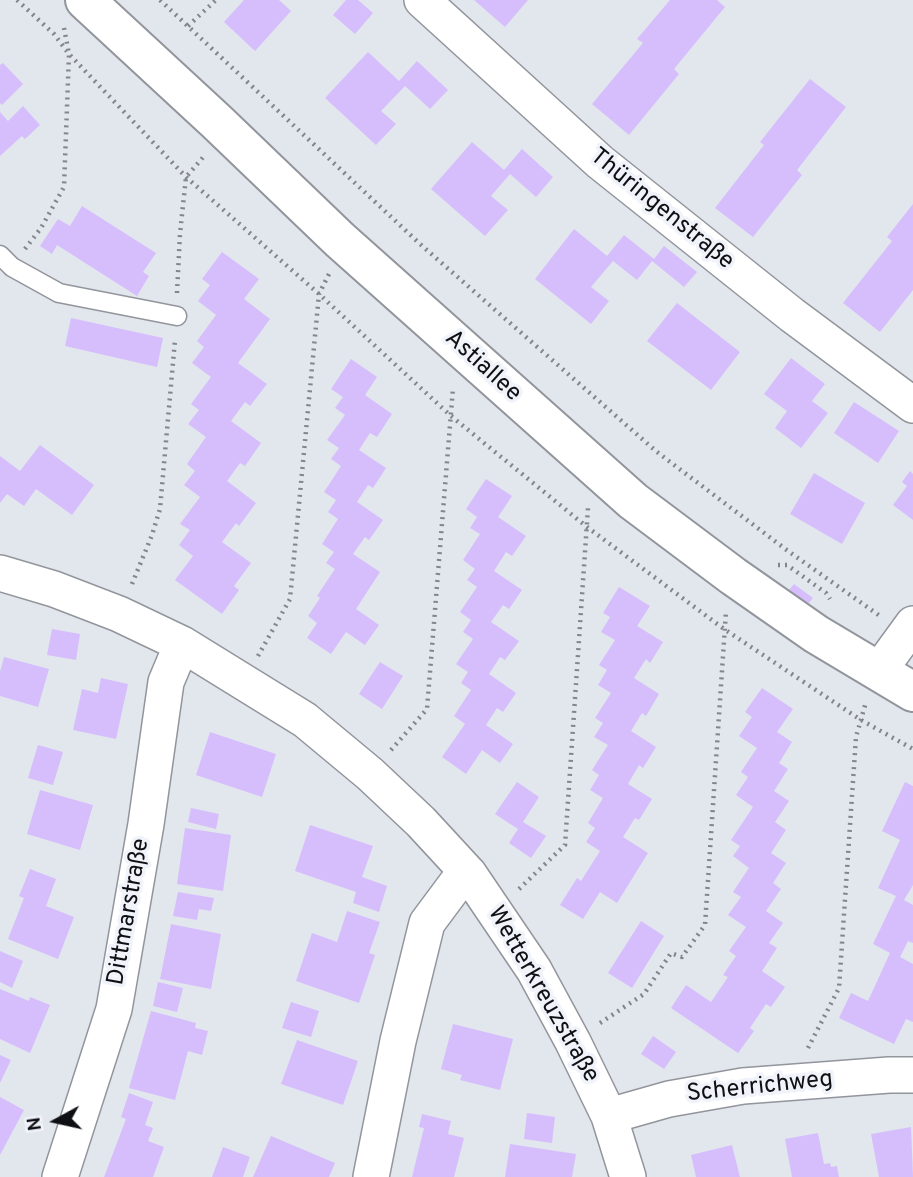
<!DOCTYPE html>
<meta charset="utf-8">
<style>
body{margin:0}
#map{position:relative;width:913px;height:1177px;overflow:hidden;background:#e2e6ed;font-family:Overpass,sans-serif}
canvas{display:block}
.north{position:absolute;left:21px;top:1086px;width:70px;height:70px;-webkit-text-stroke:5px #f0f3fa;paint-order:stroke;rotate:262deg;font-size:19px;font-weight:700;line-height:28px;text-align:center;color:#0f1013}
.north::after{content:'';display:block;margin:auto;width:24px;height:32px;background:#0f1013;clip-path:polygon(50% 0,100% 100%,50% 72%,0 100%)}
</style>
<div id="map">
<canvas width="913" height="1177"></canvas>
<div class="north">N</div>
</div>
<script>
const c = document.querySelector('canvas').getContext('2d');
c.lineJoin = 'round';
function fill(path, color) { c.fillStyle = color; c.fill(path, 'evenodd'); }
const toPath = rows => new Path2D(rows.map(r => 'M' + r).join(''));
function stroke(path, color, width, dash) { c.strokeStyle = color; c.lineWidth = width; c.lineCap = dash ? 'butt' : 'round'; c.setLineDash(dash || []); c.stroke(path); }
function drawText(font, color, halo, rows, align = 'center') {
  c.font = font + ' Overpass,sans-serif'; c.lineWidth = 7; c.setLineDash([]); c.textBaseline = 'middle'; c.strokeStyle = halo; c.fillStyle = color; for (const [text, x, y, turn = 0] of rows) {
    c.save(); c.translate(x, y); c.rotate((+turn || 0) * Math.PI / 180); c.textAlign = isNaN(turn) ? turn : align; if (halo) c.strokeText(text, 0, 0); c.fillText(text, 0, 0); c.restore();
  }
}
const building = toPath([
 [244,0,279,0,291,11,255,51,224,22],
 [346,0,358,0,373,13,355,34,333,15],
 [474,0,528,0,505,27],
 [670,0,717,0,725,7,674,69,679,74,629,135,592,104,643,43,637,39],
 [368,52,399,81,417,61,448,90,430,109,405,86,381,111,396,124,376,145,325,98],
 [3,63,23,84,2,105,0,103,0,65],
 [810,79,846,107,797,170,802,175,753,237,715,208,764,145,760,142],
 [23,106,40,125,25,139,22,136,0,156,0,112,8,121],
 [472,142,504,170,522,149,553,177,536,197,510,174,491,196,508,210,485,236,431,189],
 [913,204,913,290,880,332,843,303,892,241,887,237],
 [82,206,156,253,143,272,149,276,137,296,57,245,52,254,40,246,58,219,70,226],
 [574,229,607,256,624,235,654,259,664,246,697,272,684,287,652,261,637,280,613,261,591,287,609,301,591,324,535,279],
 [222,252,259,279,244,299,270,319,238,363,267,384,250,406,245,402,231,421,261,443,245,466,240,463,227,481,256,503,239,526,236,523,222,542,251,563,234,586,239,590,222,614,175,580,193,556,179,545,190,530,180,524,200,497,184,485,195,471,187,464,206,437,188,424,199,410,191,404,211,377,192,363,204,347,197,341,216,315,198,301,210,285,202,279],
 [677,303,740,352,711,390,647,341],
 [71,318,163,338,157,367,65,346],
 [791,358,825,384,812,401,828,413,801,448,775,428,787,411,764,394],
 [351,359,377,377,365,395,392,414,377,437,370,433,359,450,386,468,373,488,368,485,357,502,383,520,369,540,365,537,353,554,380,572,356,609,379,625,365,645,346,632,331,654,307,638,317,623,308,616,320,598,317,596,335,569,326,563,334,552,322,544,338,519,328,512,336,500,324,492,341,466,331,459,339,448,327,440,345,415,335,408,343,397,331,389],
 [854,402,899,431,878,463,834,433],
 [40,445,94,485,72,515,36,489,24,506,7,494,0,503,0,456,20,471],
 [910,471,913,474,913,520,893,505,907,486,902,482],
 [814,473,865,503,842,544,790,514],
 [486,479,512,496,498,517,526,536,512,556,506,552,494,571,522,590,509,609,503,605,491,622,519,641,505,660,500,657,489,674,516,693,503,712,497,708,486,725,513,744,500,763,482,750,466,774,442,757,465,724,454,716,471,690,461,683,468,672,456,664,473,639,463,632,471,620,460,612,477,587,467,580,475,569,463,560,480,534,470,528,477,517,466,509],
 [794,584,813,598,808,604,789,590],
 [619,587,650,606,637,626,663,642,650,663,646,659,634,678,659,694,646,716,642,713,631,731,656,747,643,768,639,765,628,784,652,799,639,820,635,818,623,837,648,853,617,903,600,892,583,919,560,905,577,878,581,881,600,851,586,842,595,828,588,823,603,798,590,790,599,775,592,770,608,745,594,737,603,723,595,718,611,693,598,685,607,670,599,665,615,640,601,632,610,617,603,613],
 [52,629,80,634,76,660,47,655],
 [4,657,49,669,38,707,0,696,0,672],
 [380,662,403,676,382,709,359,694],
 [101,678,128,684,116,739,73,730,82,689,98,693],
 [762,688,793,709,777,732,792,742,779,763,788,769,774,791,789,801,775,822,786,830,771,853,786,863,773,883,781,889,766,911,783,923,769,943,777,948,762,971,785,987,771,1007,766,1004,750,1028,754,1031,738,1053,671,1008,686,985,711,1002,728,977,723,975,736,956,729,951,746,927,728,915,741,897,733,892,749,868,733,856,740,846,731,840,753,807,736,795,748,777,741,772,757,748,739,736,752,717,745,712],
 [210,732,276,754,262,797,196,775],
 [38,745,63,752,53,785,28,778],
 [517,782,539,797,523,822,546,836,531,858,509,843,518,829,495,814],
 [905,782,913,786,913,885,904,900,913,905,913,943,908,941,900,957,913,964,913,1022,906,1019,894,1044,839,1018,851,993,868,1001,890,953,873,944,896,896,878,888,900,840,882,831],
 [40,790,93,805,80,850,27,834],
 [191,808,219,814,216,829,188,822],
 [310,825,373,846,362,877,387,886,379,912,353,903,356,892,295,871],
 [185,828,231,835,223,891,177,884],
 [30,869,56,879,46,906,74,917,58,959,8,939,24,898,19,896],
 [178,892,214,898,211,911,199,909,197,920,173,916],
 [347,911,380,922,369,953,375,955,359,1003,296,981,312,933,337,942],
 [641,921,664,936,632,988,608,973],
 [171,924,221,934,211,989,160,979],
 [0,951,23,961,12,988,0,982],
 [158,982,183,988,177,1012,153,1006],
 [0,989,29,1001,30,997,50,1005,30,1053,0,1039],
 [291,1002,319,1011,311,1037,282,1028],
 [151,1011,196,1023,195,1028,208,1031,202,1055,188,1051,175,1100,129,1088],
 [453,1024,513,1039,500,1090,460,1080,462,1075,441,1069],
 [653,1036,676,1052,664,1069,641,1054],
 [297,1040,358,1061,343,1105,281,1084],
 [0,1055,11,1060,0,1083],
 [129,1093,153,1102,145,1125,153,1128,148,1141,164,1147,153,1177,104,1177,126,1119,121,1117],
 [0,1097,24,1110,0,1155],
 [527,1113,555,1117,552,1143,524,1139],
 [422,1114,451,1121,448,1134,464,1138,454,1177,412,1177,424,1128,419,1127],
 [911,1127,913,1177,879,1177,871,1134],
 [818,1133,824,1164,830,1163,831,1167,837,1166,839,1177,792,1177,785,1139],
 [271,1136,335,1163,329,1177,253,1177],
 [510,1144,576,1154,572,1177,505,1177],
 [732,1145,740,1177,696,1177,691,1155],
 [223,1147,250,1157,243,1177,212,1177]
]);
const path = toPath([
 [17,0,54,34,69,54,186,177,319,294,451,416,587,527,724,629,861,720,913,749],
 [160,0,420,244,657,452,788,551,880,616],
 [188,26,216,0],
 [25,249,41,228,64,187,69,54,64,28],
 [177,293,180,234,186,177,205,155],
 [778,565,787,565,826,593,830,599],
 [132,584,152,535,160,509,175,340],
 [258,656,290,599,319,294,329,274],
 [391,750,427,709,453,388],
 [519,889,565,845,588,508],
 [600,1023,644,994,671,953,682,957,705,925,726,611],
 [808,1048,839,988,856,737,866,702]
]);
const lane = toPath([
 [0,255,12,267,59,293,177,316]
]);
const street = toPath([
 [422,0,600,162,792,315,913,405],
 [0,573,54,589,119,614,182,644,305,720,370,774,421,822,469,874,534,970,573,1042,609,1116,628,1177],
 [878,672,913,624],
 [609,1116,669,1099,743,1086,889,1075,913,1075],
 [60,1177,114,1009,146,824,166,682,182,644],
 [371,1177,398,1041,427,923,456,884,469,874]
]);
const secondary = toPath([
 [85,0,217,122,340,240,633,501,733,576,816,634,913,692]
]);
const streetNames = [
 ["Thüringenstraße",661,210,39],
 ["Astiallee",482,367,42],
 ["Dittmarstraße",130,912,-80],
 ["Wetterkreuzstraße",542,995,60],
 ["Scherrichweg",760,1088,-6]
];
fill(building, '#d6befd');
stroke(lane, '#92959c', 21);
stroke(street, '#92959c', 38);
stroke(secondary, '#92959c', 42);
stroke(path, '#83858b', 4.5, [2, 5]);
stroke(lane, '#fff', 18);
stroke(street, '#fff', 35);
stroke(secondary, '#fff', 38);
drawText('24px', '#0f1013', '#f0f3fa', streetNames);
</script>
